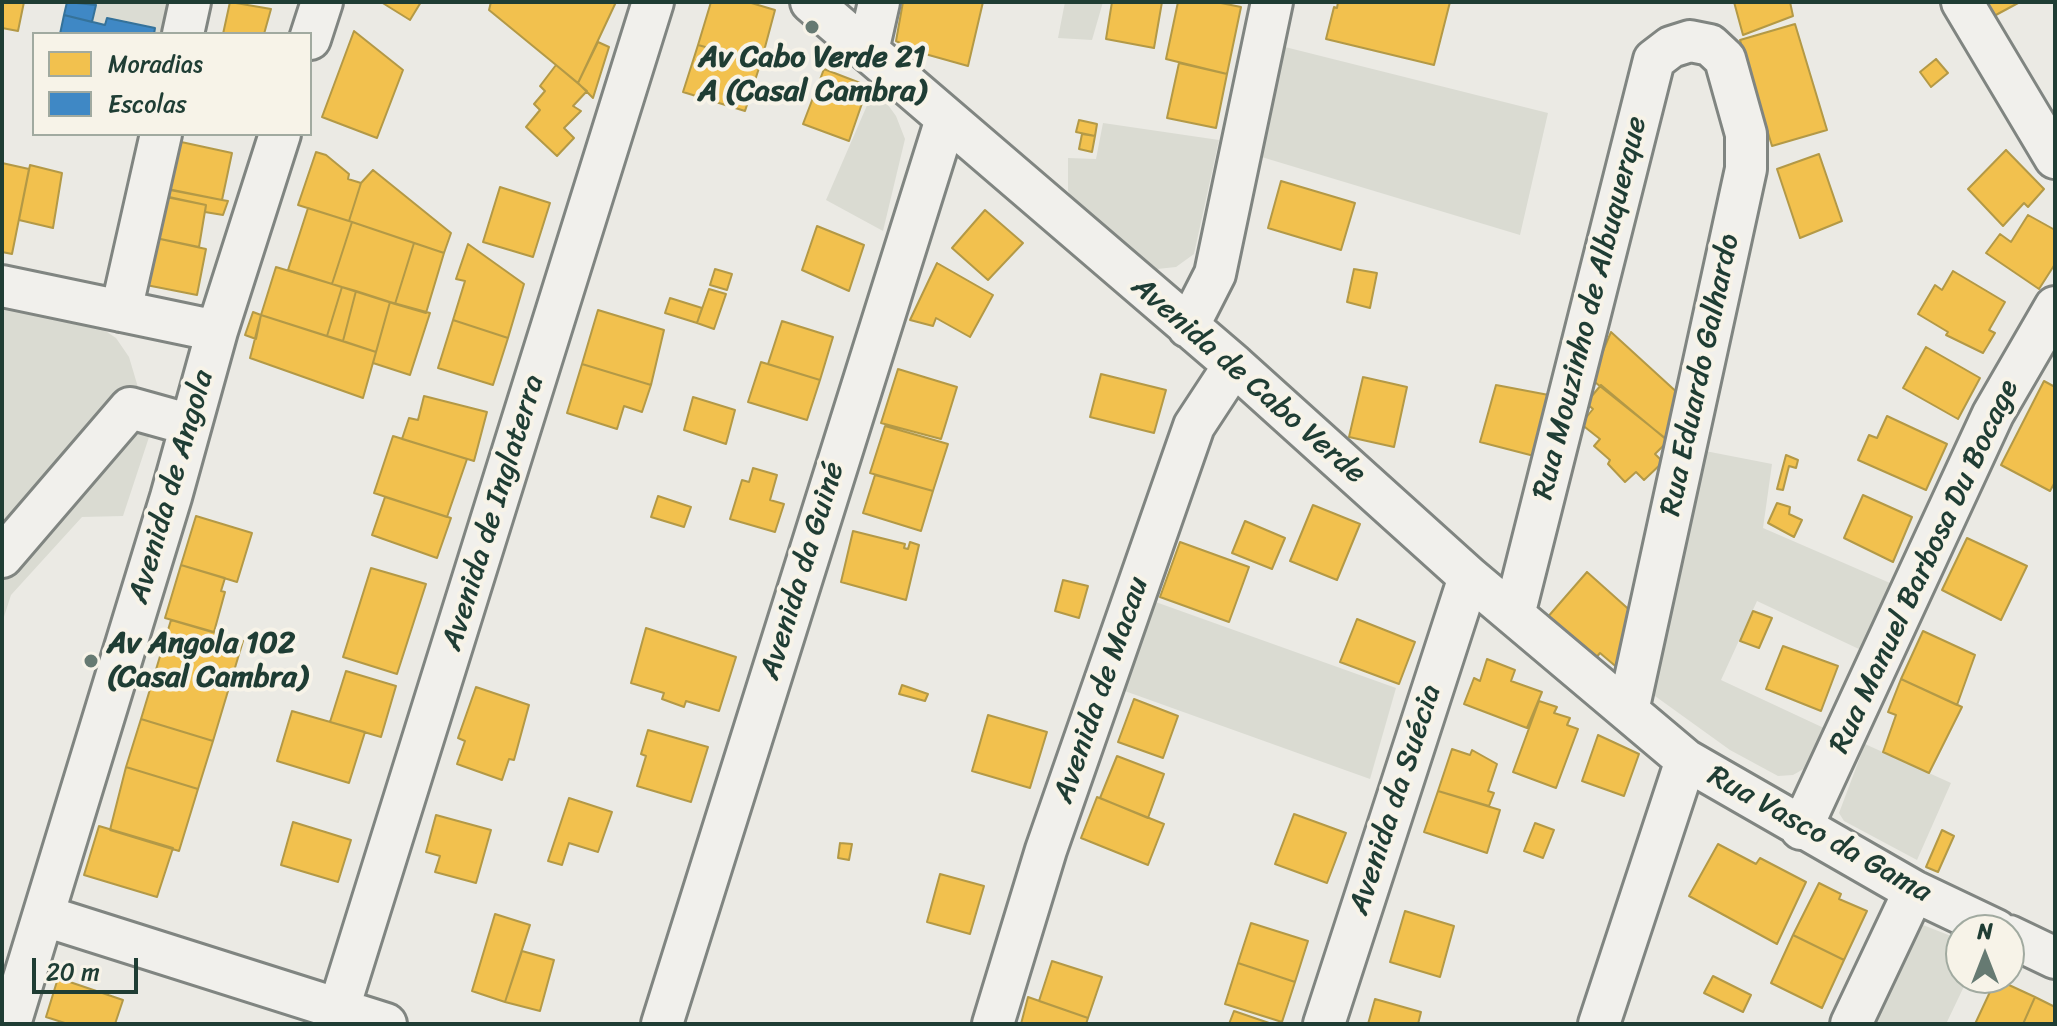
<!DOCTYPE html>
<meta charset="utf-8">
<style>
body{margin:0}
#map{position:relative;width:2057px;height:1026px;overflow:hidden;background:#ebeae4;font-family:Sriracha,sans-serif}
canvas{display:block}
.frame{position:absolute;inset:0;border:4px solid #1f3d34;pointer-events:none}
.legend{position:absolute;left:32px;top:32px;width:280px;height:104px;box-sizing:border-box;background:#f7f3e8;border:2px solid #a1aaa0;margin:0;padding:10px 14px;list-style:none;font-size:24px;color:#1f3d34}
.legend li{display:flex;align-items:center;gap:16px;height:40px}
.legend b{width:40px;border:2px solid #a1aaa0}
.north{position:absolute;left:1945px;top:914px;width:80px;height:80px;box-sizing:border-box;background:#f7f3e8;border:2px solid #a1aaa0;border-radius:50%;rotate:0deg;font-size:22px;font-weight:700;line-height:32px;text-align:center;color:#1f3d34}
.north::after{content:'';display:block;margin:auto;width:28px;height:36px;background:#667a72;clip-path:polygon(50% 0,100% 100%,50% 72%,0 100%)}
.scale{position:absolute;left:32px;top:958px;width:106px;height:36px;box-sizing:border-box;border:4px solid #1f3d34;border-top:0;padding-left:10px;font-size:24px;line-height:28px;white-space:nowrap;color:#1f3d34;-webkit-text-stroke:6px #f7f3e8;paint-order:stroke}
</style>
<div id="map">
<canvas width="2057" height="1026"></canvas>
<div class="frame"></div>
<ul class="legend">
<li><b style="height:22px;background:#f2c14e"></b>Moradias</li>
<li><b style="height:22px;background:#3f88c5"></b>Escolas</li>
</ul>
<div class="north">N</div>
<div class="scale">20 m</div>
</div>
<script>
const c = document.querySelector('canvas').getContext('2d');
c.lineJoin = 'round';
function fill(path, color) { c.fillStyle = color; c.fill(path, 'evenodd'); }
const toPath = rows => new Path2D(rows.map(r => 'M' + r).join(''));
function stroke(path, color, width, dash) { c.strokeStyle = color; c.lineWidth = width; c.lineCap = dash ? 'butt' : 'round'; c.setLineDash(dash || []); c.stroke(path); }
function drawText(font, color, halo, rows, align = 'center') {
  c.font = font + ' Sriracha,sans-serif'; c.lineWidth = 8; c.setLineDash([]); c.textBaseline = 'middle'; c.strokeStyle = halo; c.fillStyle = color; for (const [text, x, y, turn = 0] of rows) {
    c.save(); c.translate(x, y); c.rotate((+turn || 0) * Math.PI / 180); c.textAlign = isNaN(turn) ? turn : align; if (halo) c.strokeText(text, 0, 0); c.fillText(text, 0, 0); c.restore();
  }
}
const built = toPath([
 [67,2,170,2,163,34,60,34]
]);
const green = toPath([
 [1065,2,1103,2,1092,40,1058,38],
 [1285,47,1548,113,1520,235,1255,155],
 [875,87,896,116,905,139,883,231,826,200],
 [1103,123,1219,140,1194,254,1176,267,1157,269,1075,201,1068,191,1068,158,1096,159],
 [2,307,104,330,116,338,129,357,151,431,123,516,82,517,11,595,2,623],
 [1700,450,1772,464,1763,528,1890,583,1861,650,1757,601,1721,680,1826,729,1807,767,1793,775,1778,776,1730,750,1648,691],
 [1150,600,1396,688,1370,779,1122,690],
 [1865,744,1951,783,1917,860,1844,821,1839,813],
 [1923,925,1961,940,1961,978,1968,978,1946,1024,1872,1024,1912,928]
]);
const homes = toPath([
 [2,2,24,2,18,31,2,28,2,2],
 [230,2,271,9,264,34,223,34,230,2],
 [381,2,421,2,410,20,381,2],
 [491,2,616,2,578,83,489,10,491,2],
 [711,2,748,2,775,10,761,62,698,45,711,2],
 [903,2,983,2,968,66,918,52,896,41,903,2],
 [1112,2,1162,2,1154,48,1106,39,1112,2],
 [1178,2,1216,2,1241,7,1227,74,1166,59,1178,2],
 [1338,2,1450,2,1434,65,1326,39,1334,7,1337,8,1338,2],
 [1734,2,1790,2,1793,16,1743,35,1734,2],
 [1986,2,2020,2,1994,16,1986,2],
 [1795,24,1827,130,1772,146,1740,40,1795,24],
 [354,31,403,70,377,138,322,117,354,31],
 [598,42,609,47,593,98,578,83,598,42],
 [698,45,761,62,745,111,683,92,698,45],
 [1936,59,1948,73,1931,87,1920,72,1936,59],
 [1179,63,1227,74,1216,128,1167,118,1179,63],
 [556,65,587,91,573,106,581,111,564,128,574,138,557,156,526,127,540,110,534,104,545,91,540,86,556,65],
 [824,69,868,86,849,141,803,124,824,69],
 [1079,120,1097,124,1095,136,1076,132,1079,120],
 [1082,134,1095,136,1092,152,1079,149,1082,134],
 [172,140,232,153,222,200,163,188,172,140],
 [2006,150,2044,189,2028,207,2024,203,2003,226,1968,189,2006,150],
 [316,152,326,155,349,174,348,179,361,183,349,221,298,205,316,152],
 [1819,154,1842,221,1800,238,1777,169,1819,154],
 [2,163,29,169,12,254,2,252,2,163],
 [30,165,62,173,53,228,19,220,30,165],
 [373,170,451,233,444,253,349,221,361,183,373,170],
 [1281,181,1355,203,1341,250,1268,228,1281,181],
 [500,187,550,203,533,257,483,242,500,187],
 [170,190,222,200,228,201,223,215,205,212,206,205,169,197,170,190],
 [166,197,206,205,199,247,151,237,166,197],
 [308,208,352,222,332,284,288,270,308,208],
 [985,210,1023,243,988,280,952,248,985,210],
 [2028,215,2055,230,2055,264,2039,289,1986,253,2000,234,2011,242,2028,215],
 [352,222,414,243,395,304,332,284,352,222],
 [817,226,864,245,849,291,802,270,817,226],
 [151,237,206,249,197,295,141,284,151,237],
 [414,243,444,253,426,313,395,304,414,243],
 [468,244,524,284,508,338,453,320,465,281,456,279,468,244],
 [937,263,993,295,970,337,936,318,933,326,910,320,937,263],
 [276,267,342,287,327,336,261,315,276,267],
 [715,269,732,274,727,290,710,285,715,269],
 [1354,269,1377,273,1370,308,1347,302,1354,269],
 [1953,271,2005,302,1989,330,1995,333,1983,353,1946,335,1948,332,1918,314,1935,285,1942,290,1953,271],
 [342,287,356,291,343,341,327,336,342,287],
 [709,289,726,294,714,329,697,323,709,289],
 [356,291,390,302,376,352,343,341,356,291],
 [670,298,702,308,697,323,665,313,670,298],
 [390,302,430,313,410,375,373,363,390,302],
 [598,310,664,330,651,385,582,364,598,310],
 [253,312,261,315,256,339,245,335,253,312],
 [261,315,376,352,363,398,250,358,261,315],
 [453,320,508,338,493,385,438,368,453,320],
 [782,321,833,337,820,380,768,364,782,321],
 [1611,332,1681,396,1665,438,1591,379,1611,332],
 [1926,347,1980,378,1958,419,1903,388,1926,347],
 [761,362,820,380,807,420,748,402,761,362],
 [582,364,651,385,642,412,624,406,617,429,567,413,582,364],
 [898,369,957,387,941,439,881,423,898,369],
 [1101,374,1166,390,1154,433,1090,417,1101,374],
 [1363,377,1407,387,1394,447,1349,437,1363,377],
 [2044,381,2055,387,2055,482,2050,491,2001,465,2044,381],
 [1496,385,1554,396,1538,457,1480,442,1496,385],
 [1601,385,1668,441,1655,454,1663,462,1644,480,1636,472,1625,482,1608,464,1610,460,1594,446,1600,439,1581,424,1593,409,1586,403,1601,385],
 [424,396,487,412,474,461,402,439,409,418,418,420,424,396],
 [693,397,735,410,726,444,684,430,693,397],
 [1887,416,1947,444,1926,490,1858,460,1869,435,1877,438,1887,416],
 [885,426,948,444,933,491,870,473,885,426],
 [393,436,467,459,447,517,374,493,393,436],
 [1786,455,1798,460,1796,468,1789,466,1783,490,1777,489,1786,455],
 [753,468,777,475,770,500,784,504,775,532,730,519,742,480,749,482,753,468],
 [875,475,933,491,921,531,863,513,875,475],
 [1863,495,1912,517,1893,562,1844,538,1863,495],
 [658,496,691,507,684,527,651,517,658,496],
 [385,497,451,518,437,558,372,535,385,497],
 [1777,503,1790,507,1789,514,1802,520,1794,537,1768,523,1777,503],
 [1313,505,1360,524,1337,580,1290,561,1313,505],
 [196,516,252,533,237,582,181,565,196,516],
 [1245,521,1285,538,1272,569,1232,553,1245,521],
 [853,531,905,544,904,548,908,549,910,542,919,545,906,600,841,582,853,531],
 [1967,538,2027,566,2001,620,1942,590,1967,538],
 [1180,542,1249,567,1229,622,1160,597,1180,542],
 [181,565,225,578,221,591,225,592,214,632,165,618,181,565],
 [371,568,426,584,397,674,343,657,371,568],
 [1587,572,1634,614,1620,670,1600,653,1594,660,1546,619,1587,572],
 [1063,580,1088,586,1079,618,1055,611,1063,580],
 [1753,611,1772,618,1759,648,1740,641,1753,611],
 [1357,619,1415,642,1399,684,1340,662,1357,619],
 [171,620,243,641,213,741,141,719,171,620],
 [646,628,736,657,719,711,686,701,684,707,662,699,664,693,631,683,646,628],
 [1923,631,1975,655,1957,705,1901,679,1923,631],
 [1783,646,1838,666,1821,711,1766,689,1783,646],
 [1487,659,1515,670,1511,681,1542,692,1527,728,1464,704,1474,678,1480,681,1487,659],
 [346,671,396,686,381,737,330,722,346,671],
 [1901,679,1962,707,1929,773,1883,752,1896,715,1888,712,1901,679],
 [902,685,928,694,925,701,899,694,902,685],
 [476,687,529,705,514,760,509,759,502,780,457,764,465,741,458,738,476,687],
 [1134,699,1178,716,1163,758,1118,742,1134,699],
 [1539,701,1557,707,1554,713,1570,718,1567,725,1578,729,1556,788,1513,772,1539,701],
 [292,711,365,732,349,783,277,761,292,711],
 [988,715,1047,732,1030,788,972,771,988,715],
 [141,719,213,741,198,789,126,767,141,719],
 [648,730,708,747,691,802,637,786,646,756,641,754,648,730],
 [1598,735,1639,754,1624,796,1582,781,1598,735],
 [1452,749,1470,755,1472,750,1497,764,1488,791,1494,793,1489,806,1438,791,1452,749],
 [1117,756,1164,774,1148,818,1100,798,1117,756],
 [126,767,198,789,179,851,110,830,126,767],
 [1438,791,1500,810,1487,853,1424,832,1438,791],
 [1097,797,1164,824,1148,865,1081,838,1097,797],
 [569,798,612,812,598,852,569,843,562,865,548,861,569,798],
 [1294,814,1346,833,1327,883,1275,864,1294,814],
 [436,815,491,830,476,883,435,872,440,856,426,852,436,815],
 [293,822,351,840,338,882,281,865,293,822],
 [1535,823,1554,830,1543,858,1524,851,1535,823],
 [99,826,173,848,157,897,84,875,99,826],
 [1942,830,1954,836,1938,872,1926,867,1942,830],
 [840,843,852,844,849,860,838,858,840,843],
 [1718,844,1756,864,1760,858,1806,882,1777,944,1689,896,1718,844],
 [940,874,984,886,970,934,927,922,940,874],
 [1819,883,1841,894,1839,899,1867,911,1844,960,1793,935,1819,883],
 [1405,911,1454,926,1440,977,1390,962,1405,911],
 [495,914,530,925,505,1002,472,991,495,914],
 [1251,923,1308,941,1295,982,1238,963,1251,923],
 [1793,935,1844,960,1822,1008,1771,983,1793,935],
 [522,951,554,960,540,1011,505,1002,522,951],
 [1052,961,1102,977,1088,1018,1039,1001,1052,961],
 [1238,963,1295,982,1282,1022,1225,1004,1238,963],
 [1713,976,1751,995,1743,1012,1704,993,1713,976],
 [58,978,123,1000,115,1024,68,1024,46,1017,58,978],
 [1996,979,2035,997,2023,1024,1975,1024,1996,979],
 [1028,997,1088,1018,1086,1024,1021,1024,1028,997],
 [2035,997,2055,1007,2055,1024,2023,1024,2035,997],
 [1375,999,1421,1012,1418,1024,1368,1024,1375,999],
 [1234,1011,1272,1024,1229,1024,1234,1011]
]);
const schools = toPath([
 [67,2,96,5,92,22,64,15,67,2],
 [64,15,105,25,107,18,155,28,154,34,60,34,64,15]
]);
const minor = toPath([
 [811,2,1234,365,1469,577,1686,760,1914,891,1996,930],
 [1962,2,2055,158],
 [183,34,190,2],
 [310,39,322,2],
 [868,51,879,2],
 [2,286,217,331],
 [121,311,161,134],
 [1188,327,1215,274,1272,2],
 [2,557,130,408,191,425],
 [1514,615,1654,60,1671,47,1690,41,1710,45,1725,59,1746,134,1746,169,1628,711],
 [1801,829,1993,414,2055,307],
 [45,916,386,1024],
 [2009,936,2055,958],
 [10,1024,171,497,217,331,280,134],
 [334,1024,653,2],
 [662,1024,946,119],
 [993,1024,1046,850,1194,426,1234,365],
 [1324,1024,1469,577],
 [1599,1024,1686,760],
 [1851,1024,1914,891]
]);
const markers = [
 [812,27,8,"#667a72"],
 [91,661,8,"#667a72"]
];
const poiNames = [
 ["Av Cabo Verde 21",812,58],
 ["A (Casal Cambra)",812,92],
 ["Av Angola 102",107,644,"left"],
 ["(Casal Cambra)",107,678,"left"]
];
const streetNames = [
 ["Rua Mouzinho de Albuquerque",1591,308,-76],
 ["Rua Eduardo Galhardo",1701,375,-78],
 ["Avenida de Cabo Verde",1248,381,41],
 ["Avenida de Angola",172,487,-74],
 ["Avenida de Inglaterra",494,513,-73],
 ["Rua Manuel Barbosa Du Bocage",1925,567,-65],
 ["Avenida da Guiné",803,571,-73],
 ["Avenida de Macau",1102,690,-71],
 ["Avenida da Suécia",1396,800,-72],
 ["Rua Vasco da Gama",1819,835,29]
];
fill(built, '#dbdcd3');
fill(green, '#dadbd2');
fill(homes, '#f2c14e');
stroke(homes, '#b39946', 2);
fill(schools, '#3f88c5');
stroke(schools, '#35729a', 2);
stroke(minor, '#808581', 46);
stroke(minor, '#f1f0ec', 40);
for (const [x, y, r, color] of markers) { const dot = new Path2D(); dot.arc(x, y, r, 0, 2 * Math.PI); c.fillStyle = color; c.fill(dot); stroke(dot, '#f7f3e8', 3); }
drawText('bold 30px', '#1f3d34', '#f7f3e8', poiNames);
drawText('30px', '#1f3d34', '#f7f3e8', streetNames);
</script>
